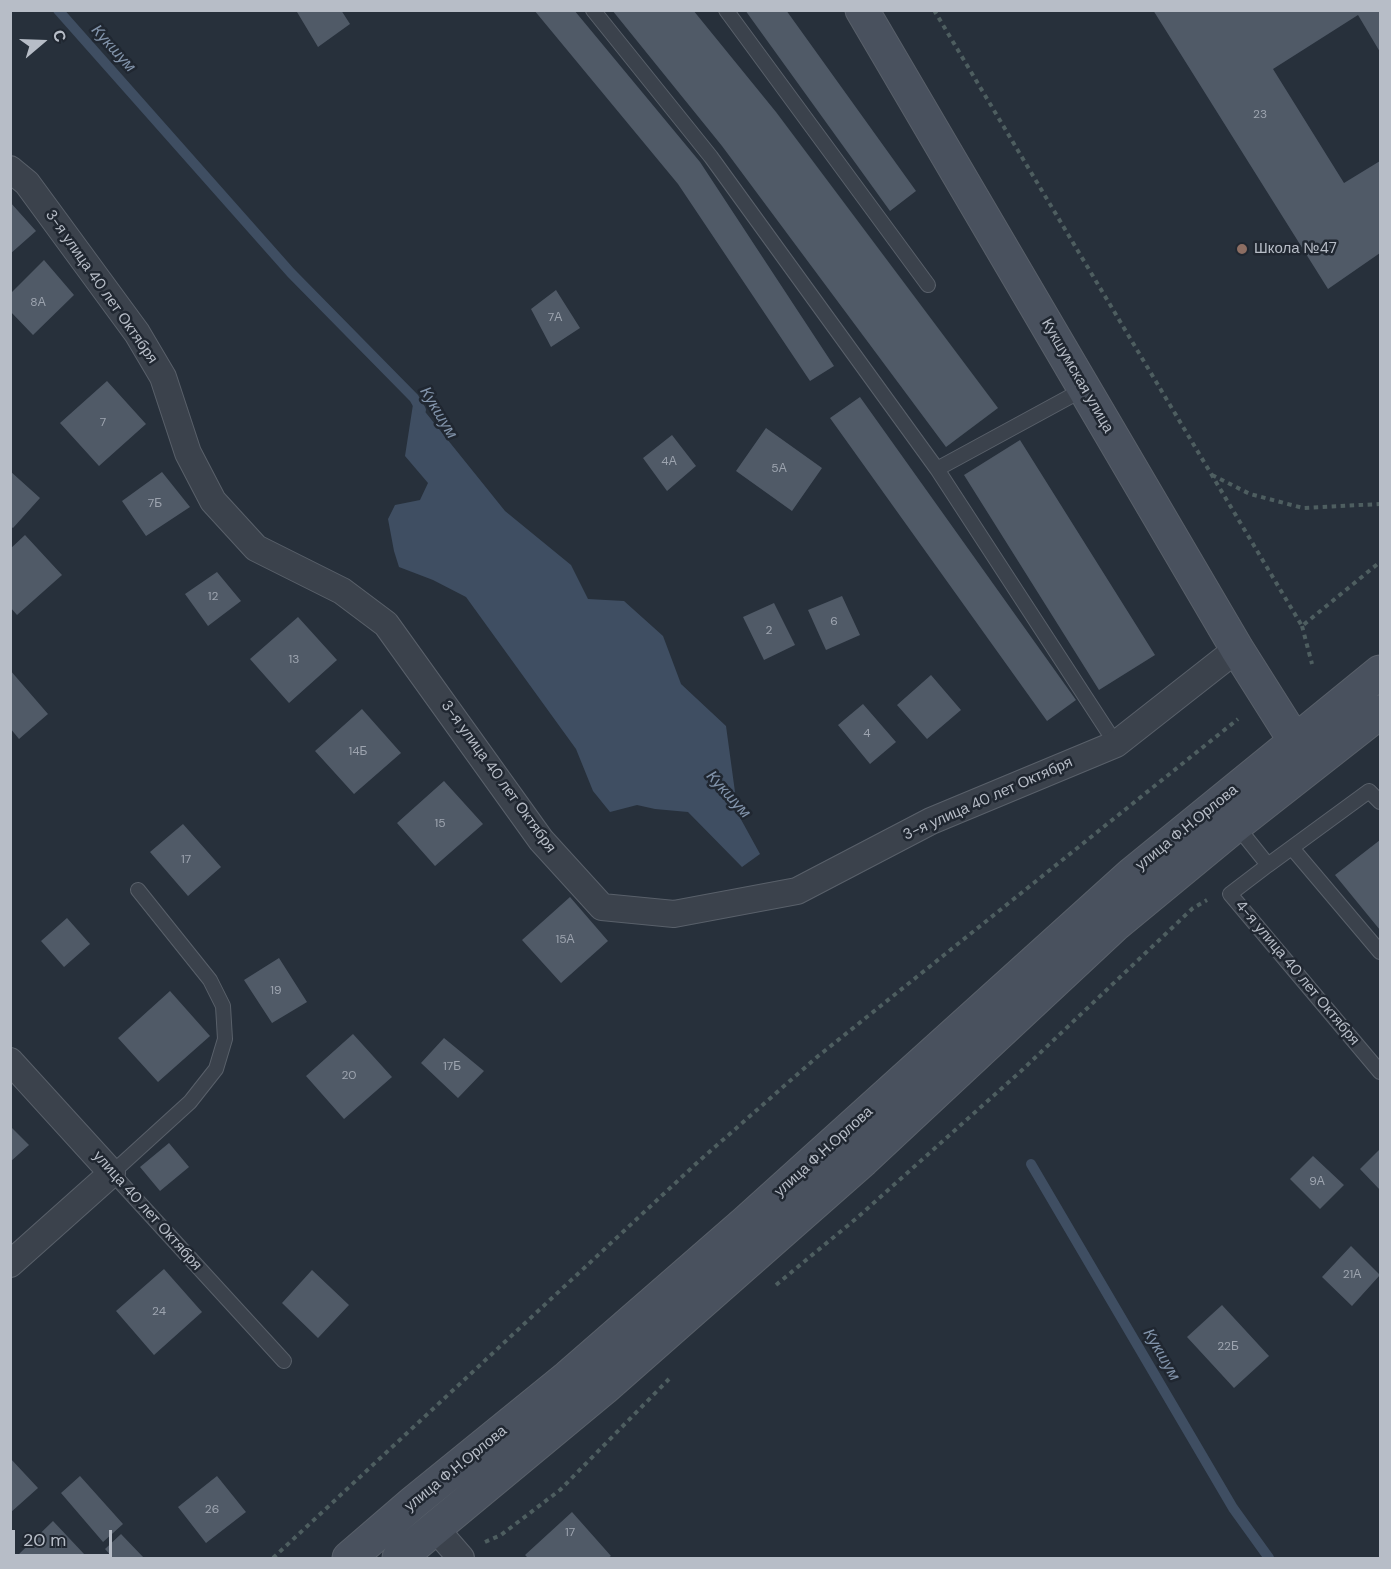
<!DOCTYPE html>
<meta charset="utf-8">
<style>
body{margin:0}
#map{position:relative;width:1391px;height:1569px;overflow:hidden;background:#27303b;font-family:"DM Sans",sans-serif}
canvas{display:block}
.frame{position:absolute;inset:0;border:12px solid #b7bdc7;pointer-events:none}
.north{position:absolute;left:12px;top:12px;width:60px;height:60px;-webkit-text-stroke:4px #202731;paint-order:stroke;rotate:71deg;font-size:16px;font-weight:700;line-height:24px;text-align:center;color:#b7bdc7}
.north::after{content:'';display:block;margin:auto;width:21px;height:27px;background:#b7bdc7;clip-path:polygon(50% 0,100% 100%,50% 72%,0 100%)}
.scale{position:absolute;left:12px;top:1530px;width:100px;height:27px;box-sizing:border-box;border:3px solid #b7bdc7;border-top:0;padding-left:8px;font-size:18px;line-height:21px;white-space:nowrap;color:#b7bdc7;-webkit-text-stroke:4px #202731;paint-order:stroke}
</style>
<div id="map">
<canvas width="1391" height="1569"></canvas>
<div class="frame"></div>
<div class="north">С</div>
<div class="scale">20 m</div>
</div>
<script>
const c = document.querySelector('canvas').getContext('2d');
c.lineJoin = 'round';
function fill(path, color) { c.fillStyle = color; c.fill(path, 'evenodd'); }
const toPath = rows => new Path2D(rows.map(r => 'M' + r).join(''));
function stroke(path, color, width, dash) { c.strokeStyle = color; c.lineWidth = width; c.lineCap = dash ? 'butt' : 'round'; c.setLineDash(dash || []); c.stroke(path); }
function drawText(font, color, halo, rows, align = 'center') {
  c.font = font + ' "DM Sans",sans-serif'; c.lineWidth = 5; c.setLineDash([]); c.textBaseline = 'middle'; c.strokeStyle = halo; c.fillStyle = color; for (const [text, x, y, turn = 0] of rows) {
    c.save(); c.translate(x, y); c.rotate((+turn || 0) * Math.PI / 180); c.textAlign = isNaN(turn) ? turn : align; if (halo) c.strokeText(text, 0, 0); c.fillText(text, 0, 0); c.restore();
  }
}
const water = toPath([
 [414,398,505,511,571,565,588,599,624,601,663,636,681,684,726,726,738,814,760,854,742,867,688,812,655,809,637,805,610,812,593,791,576,749,466,597,433,580,399,567,394,551,388,519,395,505,420,500,428,483,405,456]
]);
const stream = toPath([
 [58,10,291,273,414,398,421,410],
 [1031,1164,1233,1508,1269,1558]
]);
const building = toPath([
 [300,10,341,10,350,24,318,47,297,12],
 [534,10,574,10,700,162,834,366,810,381,678,184],
 [612,10,693,10,776,112,998,408,946,447,722,146],
 [745,10,786,10,916,191,890,211],
 [1153,10,1380,10,1380,52,1358,15,1273,69,1344,183,1380,161,1380,253,1328,289],
 [10,202,36,231,10,254],
 [44,260,74,295,33,335,10,311,10,294],
 [556,290,580,328,551,347,531,309],
 [107,381,146,424,99,466,60,423],
 [860,397,1076,700,1047,721,830,418],
 [766,428,822,468,792,511,736,471],
 [672,435,696,466,667,491,643,458],
 [1020,440,1155,655,1099,690,964,475],
 [10,471,40,498,13,528,10,526],
 [162,472,190,507,146,536,122,501],
 [25,535,62,575,17,615,10,607,10,549],
 [217,572,241,601,208,626,185,594],
 [842,596,860,635,826,650,808,610],
 [774,603,795,645,764,660,743,617],
 [298,617,337,660,289,703,250,659],
 [10,670,48,714,19,739,10,728],
 [931,675,961,710,927,739,897,705],
 [863,704,896,742,870,764,838,725],
 [362,709,401,753,354,794,315,751],
 [444,781,483,824,435,866,397,823],
 [183,824,221,867,188,896,150,852],
 [1380,840,1380,930,1335,875],
 [570,897,608,941,561,983,522,940],
 [67,918,90,944,64,967,41,941],
 [279,958,307,1002,272,1023,244,980],
 [170,991,210,1036,158,1082,118,1038],
 [353,1034,392,1077,344,1119,306,1076],
 [444,1038,484,1071,458,1098,421,1063],
 [10,1126,29,1145,10,1162],
 [169,1143,189,1167,160,1191,140,1167],
 [1380,1149,1380,1190,1360,1169],
 [1313,1156,1344,1185,1320,1209,1290,1179],
 [1351,1246,1380,1275,1352,1306,1322,1277],
 [164,1269,202,1312,154,1355,116,1311],
 [312,1270,349,1305,318,1338,282,1303],
 [1222,1305,1269,1356,1234,1388,1187,1337],
 [10,1458,38,1488,10,1513],
 [80,1476,123,1524,103,1542,61,1493],
 [217,1476,246,1512,206,1543,178,1507],
 [572,1512,611,1556,608,1558,528,1558,525,1555],
 [53,1521,85,1555,82,1558,23,1558,19,1554],
 [121,1534,144,1558,113,1558,105,1549]
]);
const path = toPath([
 [934,10,1302,626,1380,562],
 [1212,475,1250,494,1303,508,1380,504],
 [1302,626,1312,664],
 [776,1285,858,1217,1021,1071,1193,908,1207,900],
 [485,1542,501,1535,560,1490,669,1379],
 [273,1558,699,1161,817,1057,1238,719]
]);
const lane = toPath([
 [593,10,711,157,937,469,1116,744],
 [726,10,928,285],
 [937,469,1084,389],
 [1236,825,1268,865,1230,894,1380,1072],
 [1292,848,1380,952],
 [1268,865,1369,791,1380,802],
 [138,890,210,980,223,1006,225,1039,216,1069,190,1102,112,1173,284,1361]
]);
const street = toPath([
 [10,169,27,183,137,333,163,377,188,453,213,501,256,548,342,591,386,624,541,840,602,907,674,914,797,891,931,821,1116,744,1237,649],
 [10,1061,112,1173,10,1264],
 [435,1528,461,1558]
]);
const secondary = toPath([
 [862,10,1237,649,1307,760],
 [349,1558,414,1502,568,1377,745,1223,1132,874,1380,672],
 [399,1558,604,1388,863,1160,1116,924,1236,825,1380,712]
]);
const markers = [
 [1242,249,6,"#8d6e63"]
];
const numberNames = [
 ["23",1260,115],
 ["8А",38,303],
 ["7А",555,318],
 ["7",103,423],
 ["4А",669,462],
 ["5А",779,469],
 ["7Б",155,504],
 ["12",213,597],
 ["6",834,622],
 ["2",769,631],
 ["13",294,660],
 ["4",867,734],
 ["14Б",358,752],
 ["15",440,824],
 ["17",186,860],
 ["15А",565,940],
 ["19",276,991],
 ["17Б",452,1067],
 ["20",349,1076],
 ["9А",1317,1182],
 ["21А",1352,1275],
 ["24",159,1312],
 ["22Б",1228,1347],
 ["26",212,1510],
 ["17",570,1533]
];
const poiNames = [
 ["Школа №47",1254,249]
];
const streetNames = [
 ["3-я улица 40 лет Октября",101,287,55],
 ["Кукшумская улица",1077,376,60],
 ["3-я улица 40 лет Октября",498,777,54],
 ["3-я улица 40 лет Октября",988,799,-24],
 ["улица Ф.Н.Орлова",1187,828,-39],
 ["4-я улица 40 лет Октября",1297,973,50],
 ["улица Ф.Н.Орлова",824,1152,-42],
 ["улица 40 лет Октября",147,1211,48],
 ["улица Ф.Н.Орлова",456,1469,-39]
];
const waterNames = [
 ["Кукшум",113,49,48],
 ["Кукшум",438,413,59],
 ["Кукшум",728,795,48],
 ["Кукшум",1161,1355,60]
];
fill(water, '#3f4e62');
stroke(stream, '#3f4e62', 10);
fill(building, '#505a67');
stroke(lane, '#59606a', 16);
stroke(street, '#59606a', 28);
stroke(secondary, '#59606a', 35);
stroke(path, '#4e5e60', 4, [4.5, 4.5]);
stroke(lane, '#3b424c', 14);
stroke(street, '#3b424c', 26);
stroke(secondary, '#49515e', 33);
for (const [x, y, r, color] of markers) { const dot = new Path2D(); dot.arc(x, y, r, 0, 2 * Math.PI); c.fillStyle = color; c.fill(dot); stroke(dot, '#202731', 2); }
drawText('12px', '#9da4af', null, numberNames);
drawText('15px', '#b7bdc7', '#202731', poiNames, 'left');
drawText('15px', '#b7bdc7', '#202731', streetNames);
drawText('italic 16px', '#8294ab', '#202731', waterNames);
</script>
